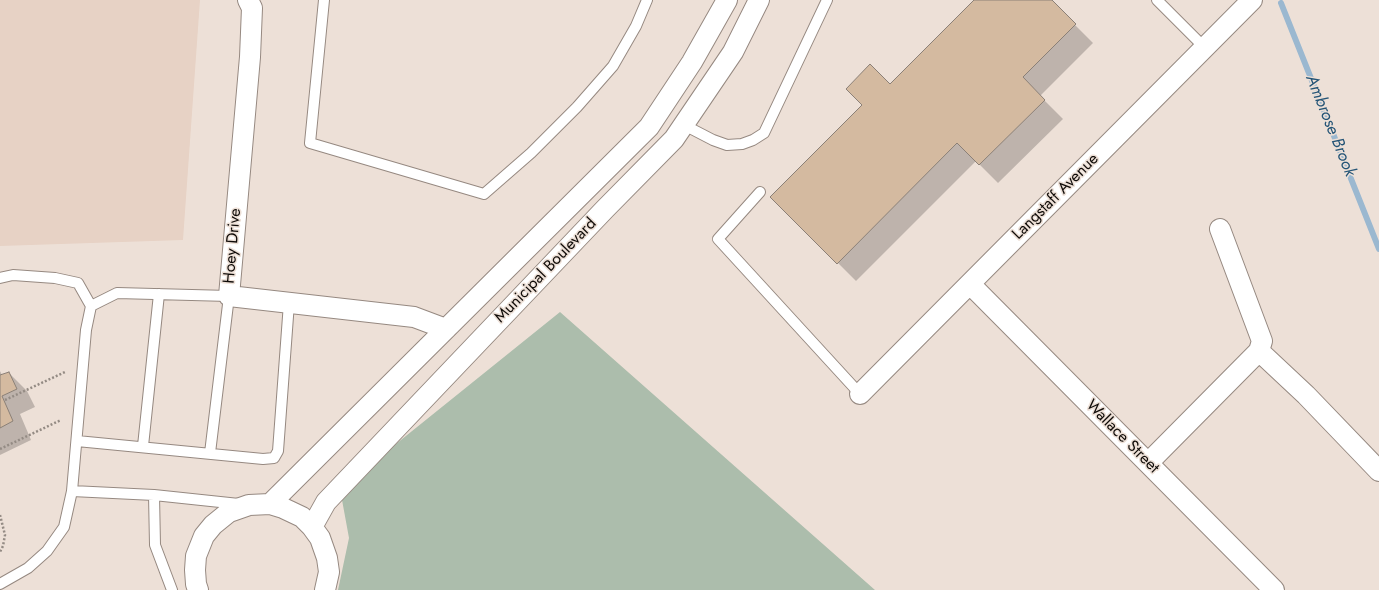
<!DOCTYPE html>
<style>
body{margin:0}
canvas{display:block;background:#ede0d7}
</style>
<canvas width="1379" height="590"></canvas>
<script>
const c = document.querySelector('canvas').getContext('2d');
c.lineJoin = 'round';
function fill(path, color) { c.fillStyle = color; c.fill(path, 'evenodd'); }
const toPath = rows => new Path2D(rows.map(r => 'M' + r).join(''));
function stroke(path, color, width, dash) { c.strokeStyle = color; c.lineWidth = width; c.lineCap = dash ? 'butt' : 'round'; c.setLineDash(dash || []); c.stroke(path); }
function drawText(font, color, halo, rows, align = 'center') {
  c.font = font + ' Jost,sans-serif'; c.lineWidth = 3; c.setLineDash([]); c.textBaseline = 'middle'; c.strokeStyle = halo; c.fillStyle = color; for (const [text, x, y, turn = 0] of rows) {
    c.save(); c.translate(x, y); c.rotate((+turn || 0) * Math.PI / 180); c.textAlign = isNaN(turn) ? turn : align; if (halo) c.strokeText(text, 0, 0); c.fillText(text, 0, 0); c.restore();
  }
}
const built = toPath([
 [0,0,200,0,183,240,0,246]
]);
const green = toPath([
 [560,312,875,590,338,590,349,538,340,489]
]);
const shadow = toPath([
 [975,0,1050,0,1093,43,1040,96,1063,119,998,183,976,161,856,281,772,197,863,106,890,85],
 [0,371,2,375,9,373,27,391,35,407,20,414,31,440,0,455]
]);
const stream = toPath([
 [1281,3,1379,249]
]);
const building = toPath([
 [974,0,1052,0,1076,24,1023,77,1045,100,979,165,957,143,837,264,770,197,862,105,846,89,870,64,890,84,974,0],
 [9,372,17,389,2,396,13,421,0,428,0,375,9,372]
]);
const path = toPath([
 [5,400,65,372],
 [0,449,61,420],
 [0,515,5,535,3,546,0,552]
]);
const lane = toPath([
 [324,0,310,143,484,194,531,153,577,107,613,66,636,26,647,0],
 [1157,0,1205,48],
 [684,125,713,140,727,145,742,144,753,140,764,133,827,0],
 [760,192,718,239,860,394],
 [0,278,13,275,55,278,78,283,91,306],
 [77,441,263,459,274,458,278,451,289,303],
 [143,446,159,294],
 [72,491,86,330,91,306,117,293,229,296,210,453],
 [154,495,155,545,172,590],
 [0,584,28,568,47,551,64,527,72,491,154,495,239,504]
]);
const street = toPath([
 [248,0,252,8,250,57,229,296,414,317,446,329],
 [970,284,1274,590],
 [1259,351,1306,395,1379,471],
 [860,394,1252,0],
 [1148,463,1259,351,1262,341,1220,229],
 [270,504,649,127,692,62,727,0],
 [312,527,326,502,605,209,674,139,733,52,759,0],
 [198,590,196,584,195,570,196,556,204,536,213,525,229,512,249,505,270,504,283,508,302,517,312,527,320,538,327,558,329,572,325,590]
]);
const streetNames = [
 ["Langstaff Avenue",1056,197,-45],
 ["Hoey Drive",233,246,-85],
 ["Municipal Boulevard",546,271,-46],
 ["Wallace Street",1122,437,45]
];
const waterNames = [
 ["Ambrose Brook",1330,126,68]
];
fill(built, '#e7d2c5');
fill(green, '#acbdac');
fill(shadow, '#0003');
stroke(stream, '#9bb8d0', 6);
fill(building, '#d4baa0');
stroke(building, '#8b8077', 1);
stroke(lane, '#968981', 12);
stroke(street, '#968981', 22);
stroke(path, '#948b84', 2.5, [2, 2]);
stroke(lane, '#fff', 10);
stroke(street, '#fff', 20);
drawText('16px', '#0f0b08', '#ede0d7', streetNames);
drawText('italic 17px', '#245476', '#ede0d7', waterNames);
</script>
